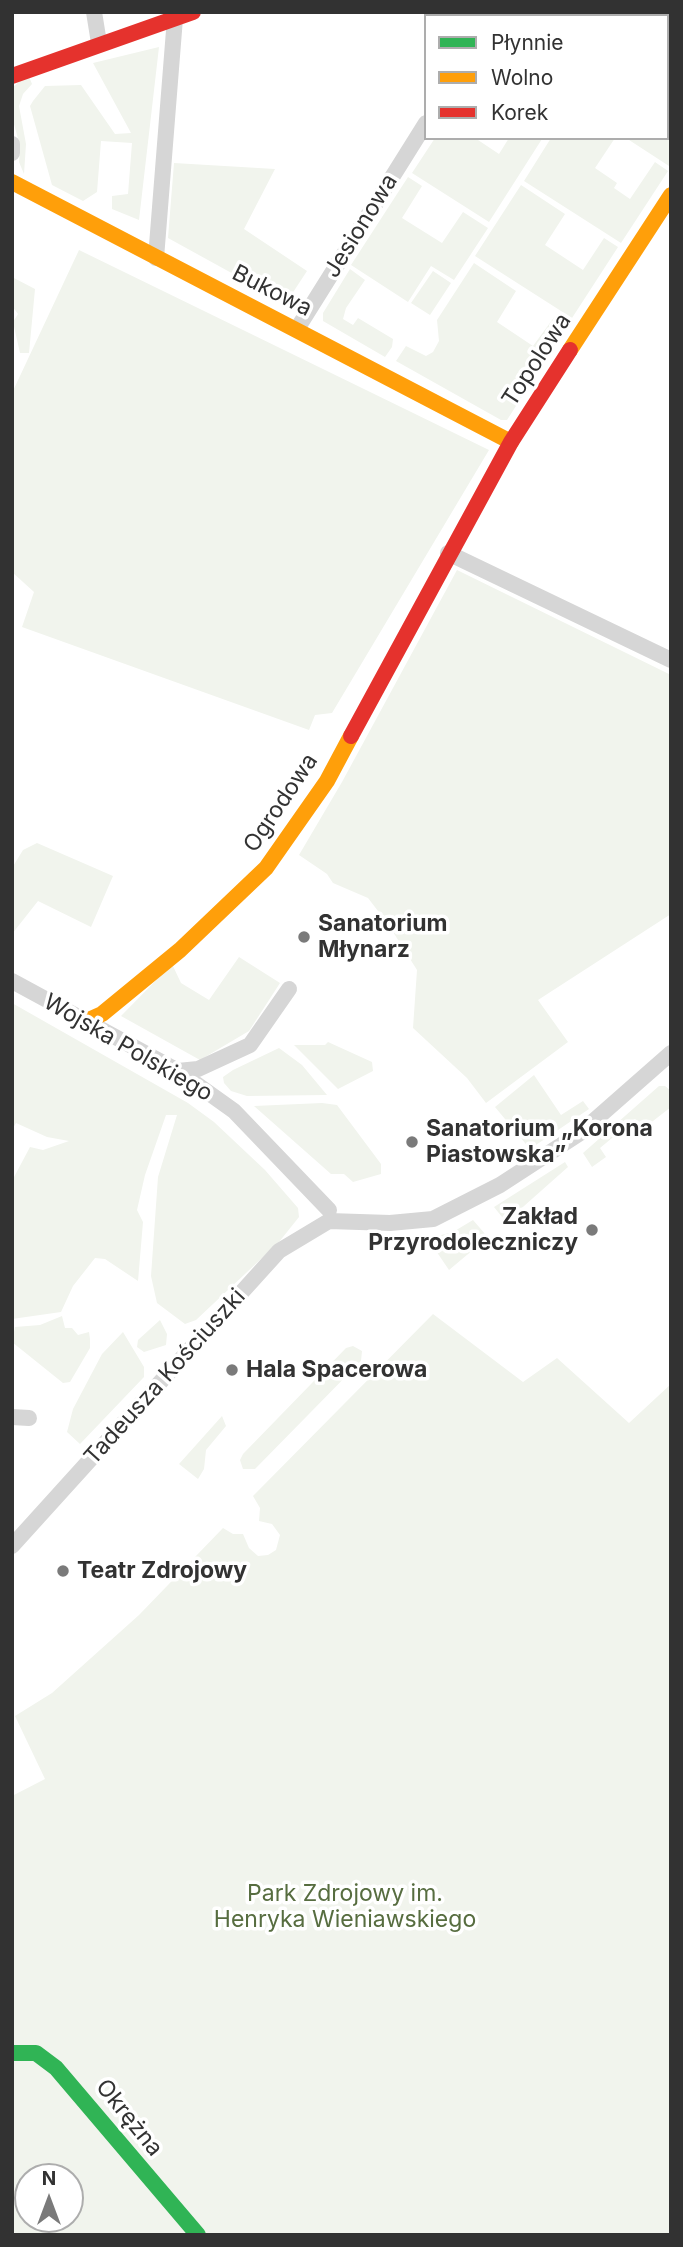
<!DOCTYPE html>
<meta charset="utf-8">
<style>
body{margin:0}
#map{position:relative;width:683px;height:2247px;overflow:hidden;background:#fff;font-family:Inter,sans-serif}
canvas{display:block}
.frame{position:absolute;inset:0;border:14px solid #323232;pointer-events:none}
.legend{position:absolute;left:424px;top:14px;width:245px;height:126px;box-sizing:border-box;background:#fff;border:2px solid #adadad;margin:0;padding:9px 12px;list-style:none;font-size:21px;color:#323232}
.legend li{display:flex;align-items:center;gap:14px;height:35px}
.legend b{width:35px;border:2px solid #adadad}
.north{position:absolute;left:14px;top:2163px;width:70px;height:70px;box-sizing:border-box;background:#fff;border:2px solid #adadad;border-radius:50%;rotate:0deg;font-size:19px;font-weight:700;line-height:28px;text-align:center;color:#323232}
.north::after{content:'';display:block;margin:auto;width:24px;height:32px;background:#7a7a7a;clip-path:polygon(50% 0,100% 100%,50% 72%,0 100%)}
</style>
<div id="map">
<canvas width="683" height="2247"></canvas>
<div class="frame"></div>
<ul class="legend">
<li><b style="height:9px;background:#30b455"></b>Płynnie</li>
<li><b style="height:9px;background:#ff9f0a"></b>Wolno</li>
<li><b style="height:9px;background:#e5322d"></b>Korek</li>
</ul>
<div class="north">N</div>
</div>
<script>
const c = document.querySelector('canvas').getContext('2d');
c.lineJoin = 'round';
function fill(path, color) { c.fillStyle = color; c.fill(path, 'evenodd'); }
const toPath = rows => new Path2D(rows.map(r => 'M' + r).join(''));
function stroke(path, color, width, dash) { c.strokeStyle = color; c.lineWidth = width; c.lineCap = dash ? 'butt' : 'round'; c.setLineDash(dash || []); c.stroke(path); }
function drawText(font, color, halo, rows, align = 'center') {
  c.font = font + ' Inter,sans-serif'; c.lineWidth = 7; c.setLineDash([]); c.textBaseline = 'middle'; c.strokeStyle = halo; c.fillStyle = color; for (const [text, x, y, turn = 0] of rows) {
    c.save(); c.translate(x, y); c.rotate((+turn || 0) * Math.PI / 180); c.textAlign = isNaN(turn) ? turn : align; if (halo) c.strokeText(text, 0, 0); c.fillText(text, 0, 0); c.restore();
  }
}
const green = toPath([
 [159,47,139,220,112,209,112,196,128,194,132,143,101,141,97,192,83,201,52,185,30,106,33,101,45,86,81,85,115,134,131,133,93,63],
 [28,74,32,84,23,94,19,106,26,144,24,174,19,162,20,146,12,117,12,88],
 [667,104,671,107,669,166,626,138,667,138],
 [435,138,475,138,499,154,509,138,542,139,489,222,412,173],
 [551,138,615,138,595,168,617,183,614,188,630,199,655,162,668,171,621,243,524,181],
 [174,163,275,169,244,229,307,271,286,303,168,238],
 [408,177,422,186,402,218,442,243,463,212,488,228,454,280,431,266,408,302,351,265],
 [521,185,565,214,545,245,583,270,604,238,618,247,572,318,475,256],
 [79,250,489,450,332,713,315,715,309,730,22,627,34,592,12,572,12,393],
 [474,263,516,291,497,322,533,346,555,316,568,325,507,420,501,420,396,361,406,346,426,356,433,352,439,341,437,320],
 [350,269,365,280,346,308,343,319,353,325,358,318,393,339,392,347,385,357,323,321,323,313],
 [433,271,451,283,430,315,411,303],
 [12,277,35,289,29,353,20,353,13,322,18,314,12,306],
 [457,570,671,675,671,914,538,1000,568,1042,486,1103,467,1078,413,1028,417,970,388,924,368,898,333,883,327,874,299,855,342,782],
 [37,843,113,876,91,927,38,901,12,934,12,868,23,850],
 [239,957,280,983,249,1031,200,1060,121,1016,172,964,181,983,209,1000],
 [12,1003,188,1103,214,1122,265,1170,298,1208,299,1217,279,1242,196,1320,185,1324,157,1303,151,1276,158,1177,177,1115,166,1115,145,1175,137,1210,143,1222,138,1281,105,1259,95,1258,73,1286,61,1312,12,1319,13,1179,30,1147,43,1150,69,1141,47,1137,16,1123,12,1130],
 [328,1042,372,1062,373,1071,338,1089,294,1045,325,1045],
 [279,1048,302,1065,327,1095,247,1096,231,1091,224,1083,223,1077,233,1070],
 [534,1075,561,1115,583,1101,589,1109,530,1149,495,1107],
 [659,1086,665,1086,671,1091,671,1107,644,1128,635,1119,600,1148,606,1157,592,1167,583,1153],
 [322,1103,337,1105,381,1164,381,1174,353,1182,344,1174,331,1174,254,1106],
 [565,1162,568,1167,506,1222,494,1207],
 [473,1220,486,1235,486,1239,449,1270,432,1245,437,1240,437,1236,453,1232],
 [433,1314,523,1382,557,1358,629,1423,671,1384,671,2235,12,2235,12,1796,45,1779,15,1716,52,1693,139,1615,223,1528,233,1534,243,1534,249,1548,258,1556,268,1555,276,1550,280,1535,272,1524,259,1521,260,1508,253,1496],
 [28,2177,70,2177,70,2219,28,2219],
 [62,1316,65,1328,72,1328,78,1335,89,1332,90,1339,90,1348,70,1382,63,1383,12,1342,15,1327,40,1325],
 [160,1320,167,1334,166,1345,144,1352,137,1347,138,1340],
 [123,1332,144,1367,144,1377,80,1444,67,1432,73,1409,102,1354],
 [353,1346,362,1351,361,1361,255,1469,243,1469,240,1460,243,1454,346,1348],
 [222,1416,226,1426,206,1450,204,1469,198,1479,179,1464]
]);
const street = toPath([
 [94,12,99,43],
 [493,16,495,12],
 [12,144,12,153],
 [156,258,175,18],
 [297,329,426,123],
 [448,553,671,660],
 [12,981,178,1071,234,1111,329,1210],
 [178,1071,198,1069,250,1045,289,989],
 [329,1221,390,1223,433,1219,500,1185,580,1133,671,1053],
 [12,1417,29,1418],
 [12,1546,279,1251,329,1221]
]);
const fast = toPath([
 [12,2053,36,2053,56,2068,198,2235]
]);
const slow = toPath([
 [12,182,511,442],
 [570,350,671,195],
 [84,1022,102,1014,180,950,266,868,327,781,351,736]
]);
const jam = toPath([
 [12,76,193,12],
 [351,736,511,442,570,350]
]);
const markers = [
 [304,937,7,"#7a7a7a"],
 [412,1142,7,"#7a7a7a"],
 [592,1230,7,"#7a7a7a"],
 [232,1370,7,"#7a7a7a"],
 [63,1571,7,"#7a7a7a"]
];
const streetNames = [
 ["Jesionowa",361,226,-58],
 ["Bukowa",272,291,27],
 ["Topolowa",537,360,-57],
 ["Ogrodowa",281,803,-56],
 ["Wojska Polskiego",128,1048,30],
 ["Tadeusza Kościuszki",165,1377,-48],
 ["Okrężna",129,2118,51]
];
const poiNames = [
 ["Sanatorium",318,924],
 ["Młynarz",318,950],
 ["Sanatorium „Korona",426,1129],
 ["Piastowska”",426,1155],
 ["Zakład",578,1217,"right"],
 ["Przyrodoleczniczy",578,1243,"right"],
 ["Hala Spacerowa",246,1370],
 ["Teatr Zdrojowy",77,1571]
];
const parkNames = [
 ["Park Zdrojowy im.",345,1894],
 ["Henryka Wieniawskiego",345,1920]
];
fill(green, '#f1f4ed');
stroke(street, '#d6d6d6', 16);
stroke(fast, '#30b455', 16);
stroke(slow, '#ff9f0a', 16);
stroke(jam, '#e5322d', 16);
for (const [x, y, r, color] of markers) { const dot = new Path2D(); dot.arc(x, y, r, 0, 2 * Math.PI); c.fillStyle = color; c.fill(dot); stroke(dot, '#fff', 2.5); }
drawText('23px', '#323232', '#fff', streetNames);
drawText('bold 23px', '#323232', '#fff', poiNames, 'left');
drawText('23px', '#576d40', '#fff', parkNames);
</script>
